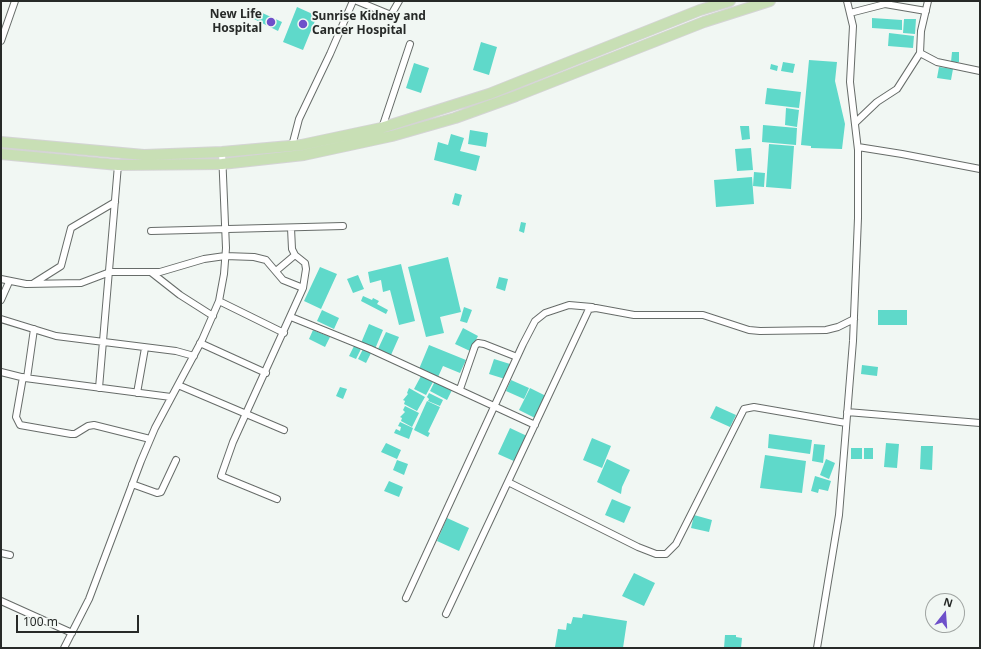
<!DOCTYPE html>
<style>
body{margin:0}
#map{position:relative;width:981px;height:649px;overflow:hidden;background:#f1f7f3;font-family:"Noto Sans",sans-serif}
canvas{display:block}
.frame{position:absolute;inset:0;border:2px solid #272a28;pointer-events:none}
.north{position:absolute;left:925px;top:593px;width:40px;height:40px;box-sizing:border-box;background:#f1f7f3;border:1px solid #a0a5a2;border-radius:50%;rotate:17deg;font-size:11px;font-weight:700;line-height:16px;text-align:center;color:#272a28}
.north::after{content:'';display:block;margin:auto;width:14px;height:18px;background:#6e50ca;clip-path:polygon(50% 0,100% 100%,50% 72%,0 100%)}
.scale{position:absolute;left:16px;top:615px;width:123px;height:18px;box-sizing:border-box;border:2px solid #272a28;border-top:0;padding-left:5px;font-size:12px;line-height:14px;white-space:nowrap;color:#272a28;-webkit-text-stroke:3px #f1f7f3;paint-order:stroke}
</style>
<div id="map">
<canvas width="981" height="649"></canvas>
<div class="frame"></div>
<div class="north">N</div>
<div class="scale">100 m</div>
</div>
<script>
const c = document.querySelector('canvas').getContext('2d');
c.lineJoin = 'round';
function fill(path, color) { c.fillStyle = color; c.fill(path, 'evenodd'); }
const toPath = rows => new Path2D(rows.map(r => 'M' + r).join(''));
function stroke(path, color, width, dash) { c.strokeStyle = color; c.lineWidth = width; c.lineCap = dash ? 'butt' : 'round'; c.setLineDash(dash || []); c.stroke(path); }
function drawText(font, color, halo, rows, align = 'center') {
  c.font = font + ' "Noto Sans",sans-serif'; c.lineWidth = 3.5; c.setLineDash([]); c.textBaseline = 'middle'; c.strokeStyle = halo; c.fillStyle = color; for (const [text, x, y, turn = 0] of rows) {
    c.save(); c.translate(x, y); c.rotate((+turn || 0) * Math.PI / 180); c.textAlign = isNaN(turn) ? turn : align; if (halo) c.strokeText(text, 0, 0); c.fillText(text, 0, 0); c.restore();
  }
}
const building = toPath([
 [297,7,317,16,303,50,283,42],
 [258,11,282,22,278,31,254,19],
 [872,18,902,20,902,30,872,28],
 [904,19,916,19,915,34,903,33],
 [889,33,914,36,913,48,888,46],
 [481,42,497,47,489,75,473,70],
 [952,52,959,52,959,62,951,62],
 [809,60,837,62,835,81,845,124,842,149,811,148,811,146,801,145],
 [783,62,795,64,793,73,781,71],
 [414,63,429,68,421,93,406,88],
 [771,64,778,66,777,71,770,69],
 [939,67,953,69,951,80,937,78],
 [767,88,801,92,799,108,765,104],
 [786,108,799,110,797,127,785,125],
 [763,125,797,128,796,145,762,142],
 [740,126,749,126,750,139,742,140],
 [470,130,488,133,486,147,468,144],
 [451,134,464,138,460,151,480,156,476,171,434,160,438,142,448,145],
 [769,144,794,146,791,189,766,187],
 [751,148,753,170,737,171,735,149],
 [754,172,765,173,764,187,753,186],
 [752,177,754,204,716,207,714,180],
 [455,193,462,195,459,206,452,204],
 [521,222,526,223,524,233,519,231],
 [448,257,461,312,440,317,444,333,426,337,408,267],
 [401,264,415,321,399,325,390,290,383,292,381,280,370,283,368,272],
 [320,267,337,274,321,309,304,301],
 [358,275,364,289,353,293,347,279],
 [499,277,508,279,505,291,496,288],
 [363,296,372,300,373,298,379,301,377,304,388,310,386,314,361,301],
 [464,307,472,310,467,323,460,321],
 [322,310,339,318,334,329,317,321],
 [878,310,907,310,907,325,878,325],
 [369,324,383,330,375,349,361,343],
 [463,328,478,336,470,351,455,344],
 [313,330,330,337,325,347,309,339],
 [386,332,399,337,391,355,378,349],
 [429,345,466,360,460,373,443,366,438,377,419,369],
 [354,346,361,349,356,359,349,356],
 [363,349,371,353,366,363,358,359],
 [494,359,510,364,505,379,489,374],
 [862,365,878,367,877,376,861,374],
 [421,376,433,382,426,395,414,389],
 [511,380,529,388,524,399,506,391],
 [435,381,452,390,447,400,430,391],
 [340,387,347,389,343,399,336,396],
 [409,388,425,397,417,411,404,404,405,401,403,400,408,394,407,393],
 [530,388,546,396,535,418,519,410],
 [429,393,443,400,440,406,428,401,429,399,427,397],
 [427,401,440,407,428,432,430,433,428,437,414,430],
 [405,406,419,413,412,427,401,421,402,418,400,417,405,412,403,410],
 [716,406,736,415,730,427,710,418],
 [400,422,413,428,409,439,394,433,396,429,400,431,401,427,398,426],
 [510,428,527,436,516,462,498,454],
 [769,434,812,440,810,454,768,448],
 [592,438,611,446,602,468,583,460],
 [386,443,401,450,397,459,381,452],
 [886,443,899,444,897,468,884,467],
 [814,444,825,445,823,463,812,461],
 [921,446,933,446,932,470,920,469],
 [851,448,862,448,862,459,851,459],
 [864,448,873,448,873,459,864,459],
 [765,455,806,461,802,493,760,488],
 [607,459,630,470,622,487,621,494,597,482],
 [826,459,835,463,829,479,820,475],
 [397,460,408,464,404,475,393,470],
 [815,476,831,481,828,491,819,489,818,493,811,491],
 [389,481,403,487,399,497,384,491],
 [612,499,631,507,624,523,605,515],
 [694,515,712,520,709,532,691,528],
 [447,518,469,528,459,551,437,541],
 [634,573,655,583,644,606,622,596],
 [583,614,627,621,623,648,555,647,558,629,566,630,567,623,571,624,573,617,582,618],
 [725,635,736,635,736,637,742,638,741,648,724,648]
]);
const street = toPath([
 [357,1,391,15,399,1],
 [928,1,921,31,920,53,937,62,980,71],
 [850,13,885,4,926,11],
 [1,41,15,1],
 [855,123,877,102,897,89,920,53],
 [382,128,410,44],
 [292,146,299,119,330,54,353,1],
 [858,147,902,154,980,169],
 [151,231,343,226],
 [276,271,295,255],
 [152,273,180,295,213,316],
 [1,279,26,284,81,283,110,272,160,272,204,259,225,256,254,257,266,260,283,280,303,288],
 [34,283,61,266,71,228,115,202],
 [1,300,9,282],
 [219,301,284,333],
 [291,317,370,349,535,425],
 [1,319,56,336,176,351,194,356],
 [200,343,266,373],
 [1,372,25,378,171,397],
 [23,377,16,417,20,425,71,434,75,434,88,426,94,425,150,439],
 [27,378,34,329],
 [178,385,284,430],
 [99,388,118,165],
 [460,389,475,346,478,343,484,344,517,357],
 [137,393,145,348],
 [847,412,980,423],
 [508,482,638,547,656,554,666,554,676,544,744,409,754,407,846,423],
 [132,484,157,493,161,492,176,460],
 [277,499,221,476,233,442,303,288,306,269,305,263,295,255,292,249,291,228],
 [1,553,10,555],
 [406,598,523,344,535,321,545,313,569,305,592,307],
 [1,601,72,633],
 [446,614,589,309,596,308,634,315,703,315,749,330,760,331,826,330,838,327,854,319],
 [64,648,89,599,141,461,155,428,202,340,219,301,224,274,226,248,222,152],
 [817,648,839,515,853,341,858,218,858,150,850,82,853,26,847,1]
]);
const primary = toPath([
 [1,142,144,155,222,152,301,145,381,128,489,94,700,10,730,1],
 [1,154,118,165,222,164,304,155,392,136,455,118,516,96,704,22,770,1]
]);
const markers = [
 [271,22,5,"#6e50ca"],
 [303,24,5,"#6e50ca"]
];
const poiNames = [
 ["New Life",262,15],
 ["Hospital",262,29],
 ["Sunrise Kidney and",312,17,"left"],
 ["Cancer Hospital",312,31,"left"]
];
fill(building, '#5fd9ca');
stroke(street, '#676c69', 8);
stroke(primary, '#d4d4d4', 12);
stroke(street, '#fff', 6);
stroke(primary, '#c8dfb5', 10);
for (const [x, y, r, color] of markers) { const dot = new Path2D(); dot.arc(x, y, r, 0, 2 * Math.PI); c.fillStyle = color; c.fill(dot); stroke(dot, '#f1f7f3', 1.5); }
drawText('bold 12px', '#272a28', '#f1f7f3', poiNames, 'right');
</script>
